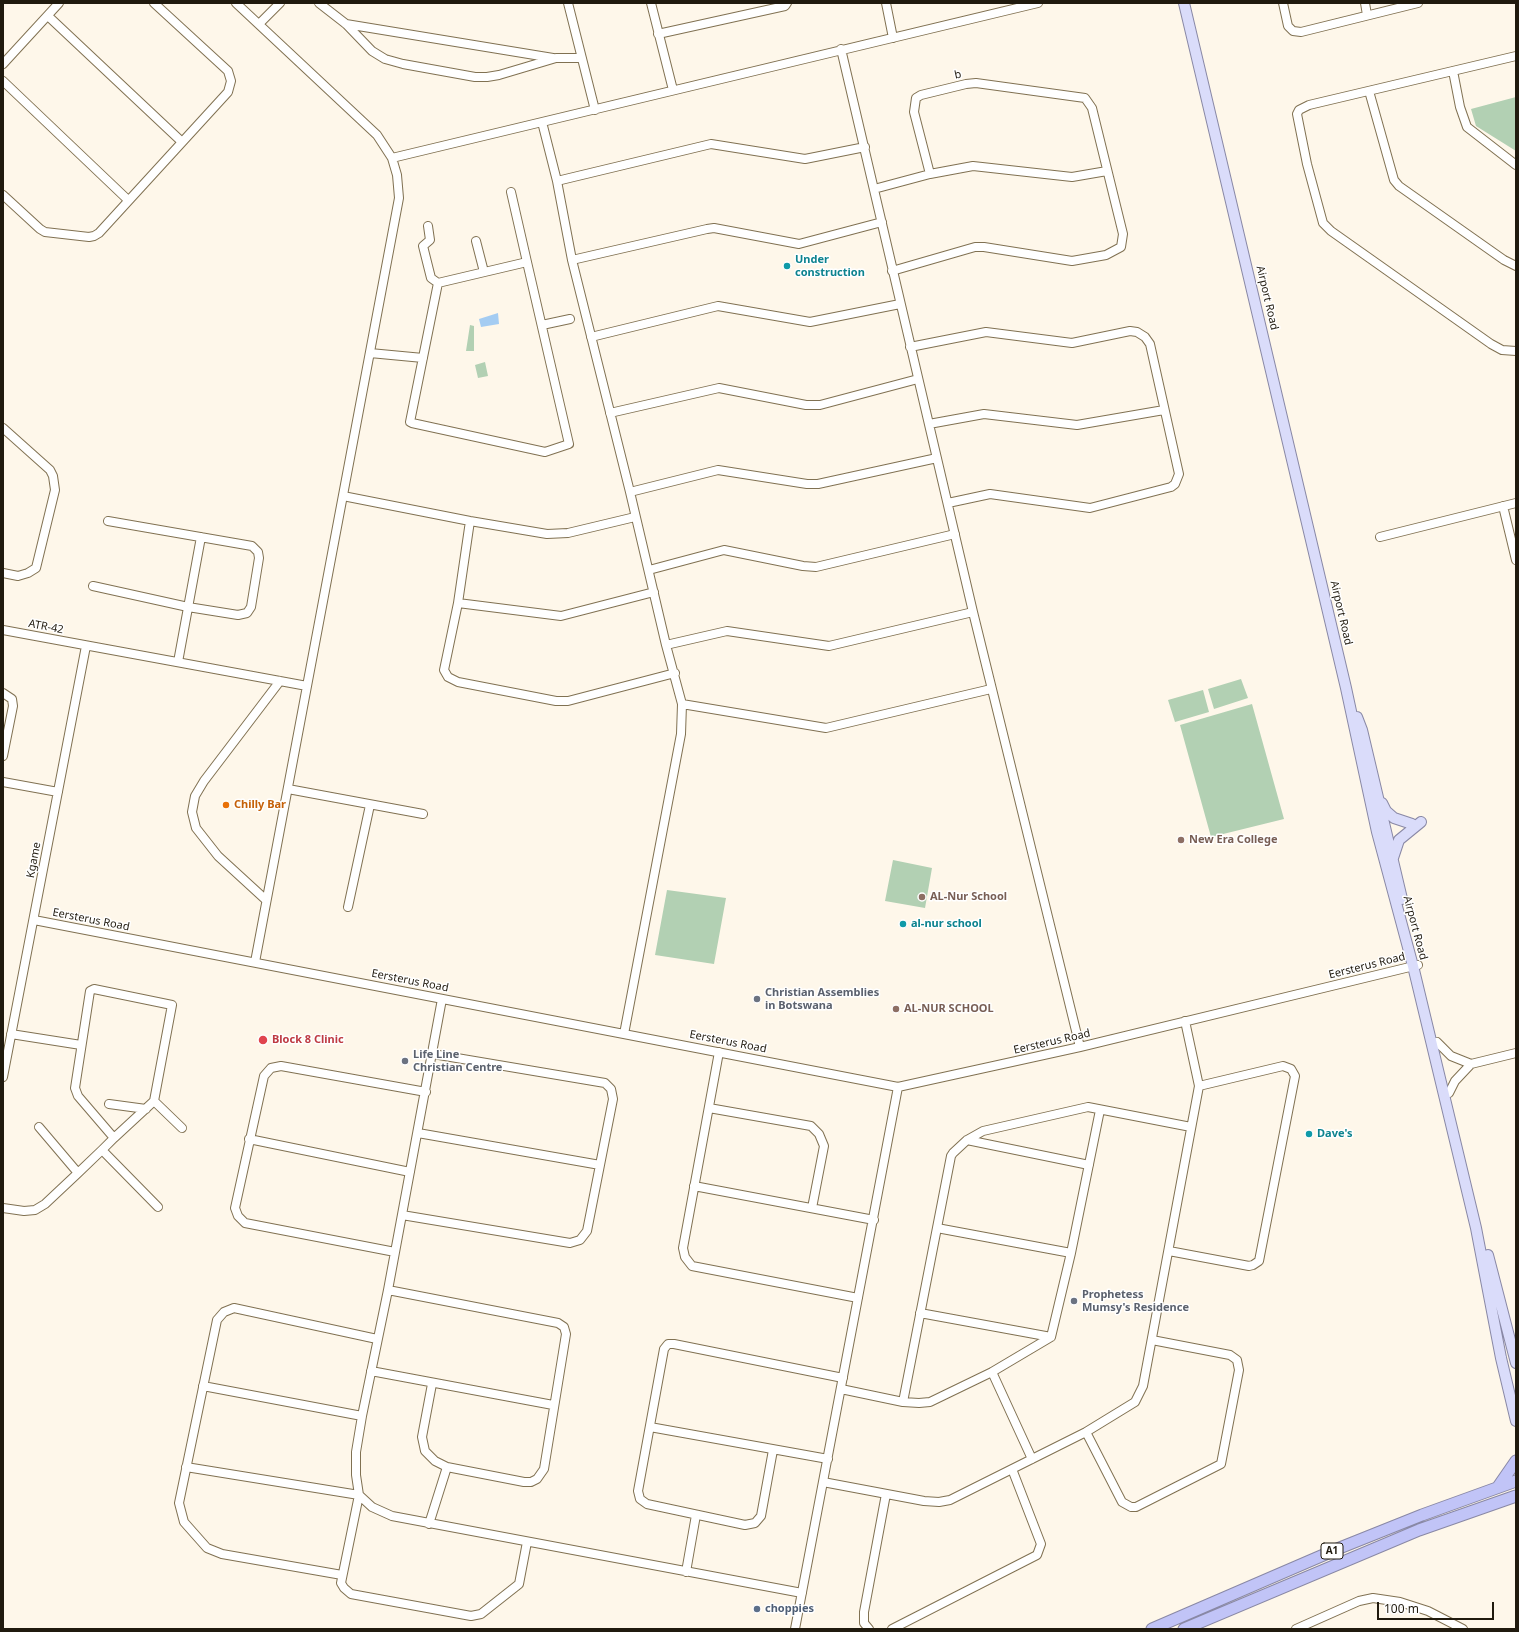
<!DOCTYPE html>
<style>
body{margin:0}
#map{position:relative;width:1519px;height:1632px;overflow:hidden;background:#fef7ea;font-family:"Noto Sans",sans-serif}
canvas{display:block}
.frame{position:absolute;inset:0;border:4px solid #201a0e;pointer-events:none}
.scale{position:absolute;left:1377px;top:1602px;width:117px;height:18px;box-sizing:border-box;border:2px solid #201a0e;border-top:0;padding-left:5px;font-size:12px;line-height:14px;white-space:nowrap;color:#201a0e;-webkit-text-stroke:3px #fff;paint-order:stroke}
</style>
<div id="map">
<canvas width="1519" height="1632"></canvas>
<div class="frame"></div>
<div class="scale">100 m</div>
</div>
<script>
const c = document.querySelector('canvas').getContext('2d');
c.lineJoin = 'round';
function fill(path, color) { c.fillStyle = color; c.fill(path, 'evenodd'); }
const toPath = rows => new Path2D(rows.map(r => 'M' + r).join(''));
function stroke(path, color, width, dash) { c.strokeStyle = color; c.lineWidth = width; c.lineCap = dash ? 'butt' : 'round'; c.setLineDash(dash || []); c.stroke(path); }
function drawText(font, color, halo, rows, align = 'center') {
  c.font = font + ' "Noto Sans",sans-serif'; c.lineWidth = 3; c.setLineDash([]); c.textBaseline = 'middle'; c.strokeStyle = halo; c.fillStyle = color; for (const [text, x, y, turn = 0] of rows) {
    c.save(); c.translate(x, y); c.rotate((+turn || 0) * Math.PI / 180); c.textAlign = isNaN(turn) ? turn : align; if (halo) c.strokeText(text, 0, 0); c.fillText(text, 0, 0); c.restore();
  }
}
const green = toPath([
 [1516,97,1516,151,1476,126,1471,109],
 [470,325,474,326,474,351,466,351],
 [485,362,488,376,478,378,475,365],
 [1241,679,1248,698,1214,709,1208,689],
 [1203,690,1209,712,1175,722,1168,700],
 [1252,704,1284,819,1211,837,1180,725],
 [893,860,932,868,925,908,885,901],
 [667,890,726,898,714,964,655,955]
]);
const water = toPath([
 [498,313,499,324,481,327,479,319]
]);
const minor = toPath([
 [236,3,377,135,392,158,397,175,399,198,255,962],
 [319,3,346,24,372,51,385,59,403,64,475,77,487,77,499,75,556,58,580,58],
 [568,3,595,110],
 [651,3,673,90],
 [886,3,893,38],
 [1283,3,1288,26,1293,31,1301,32,1418,3],
 [1365,3,1367,15],
 [48,16,182,142],
 [259,24,280,3],
 [346,24,553,58],
 [658,34,785,6,787,3],
 [841,49,973,612,1080,1047],
 [1516,56,1309,105,1299,110,1297,114,1307,164,1323,223,1331,231,1491,344,1502,350,1516,351],
 [3,64,59,3],
 [1453,71,1460,107,1467,127,1516,165],
 [3,81,128,200],
 [1369,91,1394,180,1399,186,1504,260,1516,266],
 [542,122,557,181,572,260,630,492,666,645,682,704,681,734,624,1034],
 [392,158,1038,3],
 [557,181,711,144,805,159,865,147],
 [874,189,930,174,973,166,1072,177,1107,171],
 [511,192,527,262],
 [3,195,40,229,45,232,89,237,94,236,99,233,228,92,231,81,228,71,154,3],
 [428,226,430,240,423,246,431,278,438,283],
 [476,241,484,272],
 [572,260,707,229,714,228,799,244,882,222],
 [527,262,569,444,545,452,412,423,410,422,438,283,527,262],
 [892,271,975,247,984,247,1072,261,1106,255,1121,247,1123,234,1092,108,1085,98,976,83,966,84,921,95,916,98,914,112,930,174],
 [542,325,570,319],
 [591,337,718,306,810,322,900,304],
 [910,347,986,332,1072,343,1130,331,1137,332,1145,337,1150,344,1179,474,1175,484,1171,487,1090,508,990,494,948,503],
 [370,353,423,358],
 [610,413,719,388,806,405,820,405,918,379],
 [929,424,984,414,1077,425,1164,410],
 [3,428,50,470,53,476,55,490,36,568,28,573,18,576,3,573],
 [630,492,718,470,807,484,818,484,937,458],
 [343,496,470,521,547,534,568,533,635,517],
 [1503,506,1516,560],
 [470,521,458,603,444,670,448,677,458,682,556,701,568,701,675,673],
 [1380,537,1516,503],
 [649,570,724,550,803,566,816,567,955,534],
 [93,586,188,607,238,615,247,613,251,607,259,558,258,552,252,546,108,521],
 [458,603,561,616,654,592],
 [3,630,307,686],
 [666,645,727,631,829,646,973,612],
 [178,662,201,537],
 [3,693,12,699,13,706,3,756],
 [682,704,826,728,991,689],
 [3,782,58,792],
 [288,789,423,814],
 [266,900,218,856,196,828,192,812,195,796,204,781,280,681],
 [348,907,370,805],
 [34,920,898,1087,1080,1047,1418,965],
 [442,999,388,1290,362,1416,356,1452,356,1475,359,1495,372,1507,392,1516,802,1593],
 [11,1034,81,1045],
 [1437,1042,1451,1056,1471,1064,1516,1053],
 [719,1052,683,1248,685,1257,692,1266,858,1298],
 [3,1077,86,646],
 [1449,1093,1455,1081,1471,1064],
 [154,1101,182,1128],
 [109,1104,146,1109],
 [709,1108,811,1126,819,1134,824,1146,812,1208],
 [39,1127,78,1173],
 [418,1133,600,1165],
 [249,1139,410,1172],
 [967,1140,1089,1165],
 [102,1150,158,1207],
 [694,1186,874,1220],
 [3,1208,24,1211,35,1210,45,1204,78,1173,102,1150,114,1138,154,1101,172,1005,94,989,90,991,75,1088,78,1096,114,1138],
 [402,1215,570,1243,580,1240,587,1231,613,1099,611,1089,605,1083,433,1054],
 [937,1228,1071,1253],
 [1169,1251,1249,1266,1253,1265,1259,1261,1295,1076,1291,1069,1283,1066,1199,1086],
 [395,1252,245,1223,238,1216,235,1208,264,1076,271,1068,281,1066,426,1092],
 [388,1290,558,1323,564,1327,566,1334,544,1469,537,1479,531,1482,524,1482,447,1467,435,1461,425,1451,422,1437,432,1384],
 [920,1313,1051,1337],
 [371,1371,553,1405],
 [992,1372,1032,1459],
 [203,1386,362,1416],
 [841,1389,903,1402,919,1403,930,1402,992,1372,1051,1337,1071,1253,1100,1110],
 [903,1402,951,1156,953,1153,967,1140,983,1131,1088,1107,1191,1127],
 [650,1427,828,1459],
 [1086,1432,1122,1502,1131,1507,1136,1507,1221,1464,1239,1370,1237,1360,1230,1355,1152,1340],
 [773,1450,761,1516,755,1523,745,1525,647,1504,640,1499,638,1491,664,1349,668,1344,674,1344,843,1378],
 [186,1467,359,1495,341,1583,344,1588,351,1594,471,1616,481,1614,519,1584,527,1542],
 [823,1482,924,1501,939,1502,950,1500,1086,1432,1135,1402,1143,1386,1199,1086,1185,1021],
 [429,1524,447,1467],
 [686,1572,696,1515],
 [342,1575,222,1554,207,1548,184,1522,179,1503,217,1320,224,1312,234,1308,377,1339],
 [795,1629,898,1087],
 [869,1629,864,1623,864,1612,886,1494],
 [892,1629,1037,1555,1041,1544,1012,1469],
 [1296,1629,1359,1601,1373,1598,1400,1602,1428,1611,1463,1629]
]);
const major = toPath([
 [1184,3,1346,688,1377,832,1413,966,1476,1228,1501,1358,1516,1421],
 [1357,717,1362,730,1402,899],
 [1382,803,1386,811,1394,818,1412,824],
 [1393,858,1399,840,1421,822],
 [1488,1255,1516,1363]
]);
const highway = toPath([
 [1498,1487,1516,1461],
 [1152,1629,1342,1547,1422,1515,1516,1481],
 [1184,1629,1419,1530,1516,1496]
]);
const markers = [
 [787,266,4,"#0f9aa8"],
 [226,805,4,"#e8710a"],
 [1181,840,4,"#8d6e63"],
 [922,897,4,"#8d6e63"],
 [903,924,4,"#0f9aa8"],
 [757,999,4,"#6b7280"],
 [896,1009,4,"#8d6e63"],
 [263,1040,5,"#e0444e"],
 [405,1061,4,"#6b7280"],
 [1309,1134,4,"#0f9aa8"],
 [1074,1301,4,"#6b7280"],
 [757,1609,4,"#5c6f8a"]
];
const shields = [
 [1332,1551,22]
];
const shieldNames = [
 ["A1",1332,1551]
];
const streetNames = [
 ["b",958,75,-12],
 ["Airport Road",1267,298,77],
 ["Airport Road",1341,613,77],
 ["ATR-42",46,627,11],
 ["Kgame",34,860,-79],
 ["Eersterus Road",91,920,11],
 ["Airport Road",1415,928,75],
 ["Eersterus Road",1367,966,-14],
 ["Eersterus Road",410,981,11],
 ["Eersterus Road",728,1042,11],
 ["Eersterus Road",1052,1042,-13]
];
const cultureNames = [
 ["Under",795,260],
 ["construction",795,273],
 ["al-nur school",911,924],
 ["Dave's",1317,1134]
];
const foodNames = [
 ["Chilly Bar",234,805]
];
const educationNames = [
 ["New Era College",1189,840],
 ["AL-Nur School",930,897],
 ["AL-NUR SCHOOL",904,1009]
];
const worshipNames = [
 ["Christian Assemblies",765,993],
 ["in Botswana",765,1006],
 ["Life Line",413,1055],
 ["Christian Centre",413,1068],
 ["Prophetess",1082,1295],
 ["Mumsy's Residence",1082,1308]
];
const healthNames = [
 ["Block 8 Clinic",272,1040]
];
const serviceNames = [
 ["choppies",765,1609]
];
fill(green, '#b2d0b3');
fill(water, '#a4ccf2');
stroke(minor, '#807152', 10);
stroke(major, '#8988a5', 12);
stroke(highway, '#8988a5', 13);
stroke(minor, '#fff', 8);
stroke(major, '#dadcfa', 10);
stroke(highway, '#c1c4f7', 11);
for (const [x, y, r, color] of markers) { const dot = new Path2D(); dot.arc(x, y, r, 0, 2 * Math.PI); c.fillStyle = color; c.fill(dot); stroke(dot, '#fff', 1.5); }
for (const [x, y, w] of shields) { const box = new Path2D(); box.roundRect(x - w / 2, y - 8, w, 16, 3); c.fillStyle = '#fff'; c.fill(box); stroke(box, '#201a0e', 1); }
drawText('bold 10px', '#201a0e', null, shieldNames);
drawText('11px', '#201a0e', '#fff', streetNames);
drawText('bold 11px', '#0d838f', '#fff', cultureNames, 'left');
drawText('bold 11px', '#c56008', '#fff', foodNames, 'left');
drawText('bold 11px', '#785e54', '#fff', educationNames, 'left');
drawText('bold 11px', '#5b616d', '#fff', worshipNames, 'left');
drawText('bold 11px', '#be3a42', '#fff', healthNames, 'left');
drawText('bold 11px', '#4e5e75', '#fff', serviceNames, 'left');
</script>
